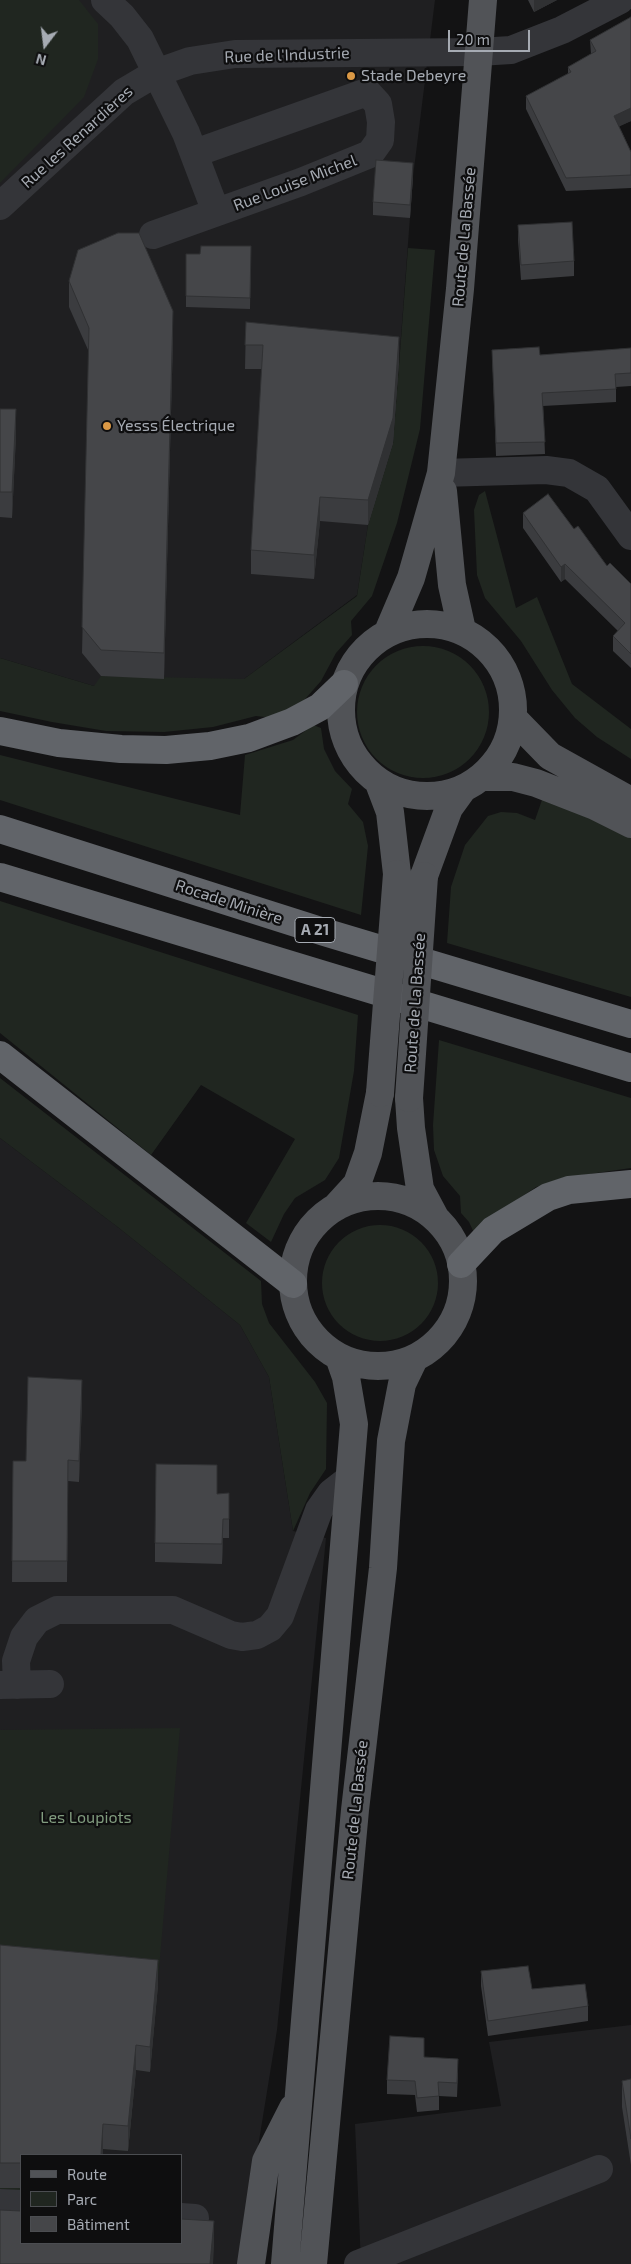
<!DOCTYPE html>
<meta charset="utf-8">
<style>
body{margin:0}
#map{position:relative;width:631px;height:2264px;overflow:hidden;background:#131314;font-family:"Exo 2",sans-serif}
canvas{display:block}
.legend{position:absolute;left:20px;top:2154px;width:162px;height:90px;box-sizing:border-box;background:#0e0e0f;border:1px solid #4b4d51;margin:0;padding:6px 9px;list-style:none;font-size:15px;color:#a6abb3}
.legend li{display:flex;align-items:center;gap:10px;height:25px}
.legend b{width:25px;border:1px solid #4b4d51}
.north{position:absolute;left:20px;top:20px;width:50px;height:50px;-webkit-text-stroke:4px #0e0e0f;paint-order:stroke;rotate:195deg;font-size:14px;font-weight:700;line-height:20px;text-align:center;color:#a6abb3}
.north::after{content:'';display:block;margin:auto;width:18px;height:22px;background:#a6abb3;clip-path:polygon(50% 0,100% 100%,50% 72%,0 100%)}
.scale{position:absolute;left:448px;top:30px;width:82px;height:22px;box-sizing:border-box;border:2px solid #a6abb3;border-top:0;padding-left:6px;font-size:15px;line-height:18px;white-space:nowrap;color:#a6abb3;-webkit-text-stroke:4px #0e0e0f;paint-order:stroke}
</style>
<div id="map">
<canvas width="631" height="2264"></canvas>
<ul class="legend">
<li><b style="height:6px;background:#515357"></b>Route</li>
<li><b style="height:14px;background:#202620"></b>Parc</li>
<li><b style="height:14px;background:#454649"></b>Bâtiment</li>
</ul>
<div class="north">N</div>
<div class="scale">20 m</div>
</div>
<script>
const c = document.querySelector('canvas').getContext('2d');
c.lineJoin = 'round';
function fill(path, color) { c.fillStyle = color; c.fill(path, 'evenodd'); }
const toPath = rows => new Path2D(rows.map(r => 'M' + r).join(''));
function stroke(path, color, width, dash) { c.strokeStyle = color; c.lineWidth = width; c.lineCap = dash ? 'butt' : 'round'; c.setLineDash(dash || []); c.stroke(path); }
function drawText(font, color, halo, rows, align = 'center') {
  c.font = font + ' "Exo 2",sans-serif'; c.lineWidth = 4.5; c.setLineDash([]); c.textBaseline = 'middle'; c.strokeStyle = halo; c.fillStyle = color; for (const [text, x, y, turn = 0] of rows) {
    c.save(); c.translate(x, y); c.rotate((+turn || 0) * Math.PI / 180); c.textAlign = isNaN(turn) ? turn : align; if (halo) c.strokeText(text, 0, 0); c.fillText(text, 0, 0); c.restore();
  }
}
const built = toPath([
 [0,0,435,0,413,177,393,443,368,525,357,595,244,679,164,679,94,686,0,658],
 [0,1138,119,1228,240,1325,269,1377,293,1531,326,1538,277,2030,239,2264,0,2264],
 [21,2155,181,2155,181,2243,21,2243],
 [631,2025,631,2264,361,2264,355,2124,501,2106,489,2042]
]);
const green = toPath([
 [0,0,79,0,98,24,98,59,84,97,0,183],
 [408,248,435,250,420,429,397,523,372,596,351,621,352,635,336,653,321,681,299,706,275,718,256,716,213,727,164,732,106,731,52,722,0,711,0,658,94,686,101,676,244,679,357,596,368,525,393,443],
 [485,491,516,608,537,597,572,684,631,729,631,759,597,737,575,718,552,690,521,641,485,598,477,575,474,510,479,495],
 '357 712a66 66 0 1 1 132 0a66 66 0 1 1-132 0Z',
 [313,725,321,728,324,749,335,771,352,789,348,804,363,822,368,846,361,915,0,800,0,755,240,815,245,755,293,740],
 [543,797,631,832,631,997,447,943,451,887,465,845,488,816,501,812,517,813,535,820],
 [0,901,358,1015,354,1071,339,1158,325,1180,295,1198,284,1214,271,1242,246,1223,295,1139,201,1085,151,1155,0,1033],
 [439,1040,631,1098,631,1168,562,1178,536,1187,492,1217,476,1237,469,1222,461,1213,460,1196,443,1176,434,1150,433,1125],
 [0,1078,261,1281,262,1304,269,1323,315,1382,327,1403,326,1469,310,1493,293,1531,269,1377,240,1325,119,1228,0,1138],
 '322 1283a58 58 0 1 1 116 0a58 58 0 1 1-116 0Z',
 [180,1728,150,2072,136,2070,128,2151,104,2149,21,2155,21,2191,0,2189,0,1730]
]);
const minor = toPath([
 [105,0,122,16,140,39,186,133,216,212],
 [0,206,124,92,156,73,190,61,235,54,479,52,511,50,562,30,620,0],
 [153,235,301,182,370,154,380,140,381,122,378,104,367,92,195,153],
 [441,473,546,470,569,473,597,489,631,536],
 [0,1685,50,1684],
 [17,1685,16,1661,24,1637,37,1620,57,1610,173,1610,231,1635,242,1637,257,1635,270,1628,280,1616,319,1510,331,1493,349,1479],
 [0,2203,21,2204],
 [181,2217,195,2218],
 [358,2264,599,2169]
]);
const major = toPath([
 [443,491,452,585,462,630],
 '341 710a86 86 0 1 1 172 0a86 86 0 1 1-172 0Z',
 [388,632,411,578,441,473,460,289,483,0],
 [513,718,550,756,631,801],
 [482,777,513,777,536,783,595,806,631,824],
 [379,783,390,812,397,874],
 [424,876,449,808,462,790],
 [409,1098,411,1128,420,1189,436,1219],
 '293 1281a85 85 0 1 1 170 0a85 85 0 1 1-170 0Z',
 [336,1207,357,1184,368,1153,380,1093],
 [251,2264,266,2161,293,2108],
 [285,2264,354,1424,346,1377,339,1357],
 [313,2264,355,1810,383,1568,391,1441,402,1384,414,1359]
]);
const highway = toPath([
 [0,731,59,743,121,749,166,750,210,746,249,738,292,722,320,707,344,684],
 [0,829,324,932,631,1024],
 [0,877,631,1068],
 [0,1055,293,1284],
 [461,1264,493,1230,548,1197,569,1190,631,1184]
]);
const majorBridge = toPath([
 [380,1093,397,874],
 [409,1098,424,876]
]);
const wall = toPath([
 [528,0,557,0,534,12],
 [631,17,631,121,619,126,631,152,631,188,566,191,526,109,526,96,568,74,568,67,591,54,590,40],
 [413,177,410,218,373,215,373,202],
 [518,225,574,261,574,276,521,280,518,240],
 [251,246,250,309,186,307,186,254,200,254],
 [69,281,173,337,164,679,101,676,82,653,89,352,69,307],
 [246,322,399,361,393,443,368,525,320,521,314,579,251,574,251,550,262,369,245,369],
 [631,348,631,386,616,387,616,402,543,406,545,454,496,456,492,350,540,355],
 [0,409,16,435,12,518,0,517],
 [523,513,574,529,607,566,631,584,631,668,613,651,613,636,618,631,565,579,561,582,523,528],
 [82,1401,79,1482,68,1481,67,1582,12,1582,13,1461,26,1461],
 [229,1493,229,1538,223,1538,222,1564,155,1562,155,1543,217,1494],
 [0,1945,158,1985,150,2072,136,2070,128,2151,103,2149,103,2155,21,2155,21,2188,0,2188],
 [481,1971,532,1989,588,2006,588,2021,488,2036,481,1986],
 [424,2057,458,2073,457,2097,439,2096,439,2110,417,2112,415,2095,387,2094,387,2080],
 [631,2079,631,2165,622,2107,622,2081]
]);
const shadedWall = toPath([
 [534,0,557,0,534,12],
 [631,108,631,121,614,129,614,116],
 [413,163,413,177,410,218,410,205],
 [173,311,173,337,164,679,164,653],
 [399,337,399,361,393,443,368,525,368,500],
 [16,409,16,435,12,518,12,492],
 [320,497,320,521,314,579,314,555],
 [565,564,565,579,561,582,561,567],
 [82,1380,82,1401,79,1482,79,1461],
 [223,1519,223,1538,222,1564,222,1544],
 [158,1960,158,1985,150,2072,150,2047],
 [136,2045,136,2070,128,2151,128,2126],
 [103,2124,103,2155,101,2155],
 [214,2221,214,2247,213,2264,210,2264]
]);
const building = toPath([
 [631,17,631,108,614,116,631,152,631,175,566,178,526,96,571,72,568,67,596,51,590,40,631,17],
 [376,160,413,163,410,205,373,202,376,160],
 [572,222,574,261,521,265,518,225,572,222],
 [118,233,139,233,173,311,164,653,101,650,82,627,89,328,69,281,78,250,118,233],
 [201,246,251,246,250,298,186,296,186,254,200,254,201,246],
 [246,322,399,337,393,418,368,500,320,497,314,555,251,550,263,345,245,345,246,322],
 [539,347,540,355,631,348,631,373,615,374,616,389,542,393,545,442,496,443,492,350,539,347],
 [0,409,16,409,12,492,0,492,0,409],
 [548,494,574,529,578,526,607,566,610,563,631,584,631,654,613,636,625,623,565,564,561,567,523,513,548,494],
 [28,1377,82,1380,79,1461,68,1460,67,1561,12,1561,13,1461,26,1461,28,1377],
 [156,1464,217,1465,217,1494,229,1493,229,1519,223,1519,222,1544,155,1543,156,1464],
 [0,1945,158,1960,150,2047,136,2045,128,2126,103,2124,101,2155,21,2155,21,2163,0,2163,0,1945],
 [528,1966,532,1989,585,1984,588,2006,488,2021,481,1971,528,1966],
 [390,2036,424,2038,424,2057,458,2059,457,2083,438,2082,439,2096,417,2098,415,2081,387,2080,390,2036],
 [631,2079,631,2139,622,2081,631,2079],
 [0,2210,21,2211,21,2243,181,2243,181,2219,214,2221,210,2264,0,2264,0,2210]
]);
const markers = [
 [351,76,5,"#da9845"],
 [107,426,5,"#da9845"]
];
const shields = [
 [315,930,40]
];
const shieldNames = [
 ["A 21",315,930]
];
const streetNames = [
 ["Rue de l'Industrie",287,55,-2],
 ["Rue les Renardières",77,137,-42],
 ["Rue Louise Michel",295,183,-21],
 ["Route de La Bassée",464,237,-85],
 ["Rocade Minière",229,902,18],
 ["Route de La Bassée",415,1003,-86],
 ["Route de La Bassée",355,1810,-84]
];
const poiNames = [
 ["Stade Debeyre",361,76],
 ["Yesss Électrique",117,426]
];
const parkNames = [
 ["Les Loupiots",86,1818]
];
fill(built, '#1f1f21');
fill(green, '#202620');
stroke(minor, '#343539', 28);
stroke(major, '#515357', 28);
stroke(highway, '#616469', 28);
stroke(majorBridge, '#515357', 28);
fill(wall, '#3b3c3f');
fill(shadedWall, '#303133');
fill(building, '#454649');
stroke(building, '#303133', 1);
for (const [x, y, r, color] of markers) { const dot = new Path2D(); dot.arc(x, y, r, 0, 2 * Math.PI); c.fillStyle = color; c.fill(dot); stroke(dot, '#0e0e0f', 2); }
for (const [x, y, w] of shields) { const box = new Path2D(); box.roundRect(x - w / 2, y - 12.5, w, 25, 4); c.fillStyle = '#0e0e0f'; c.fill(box); stroke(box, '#a6abb3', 1); }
drawText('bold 15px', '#a6abb3', null, shieldNames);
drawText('16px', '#a6abb3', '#0e0e0f', streetNames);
drawText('16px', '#a6abb3', '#0e0e0f', poiNames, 'left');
drawText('16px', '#819c7f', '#0e0e0f', parkNames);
</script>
